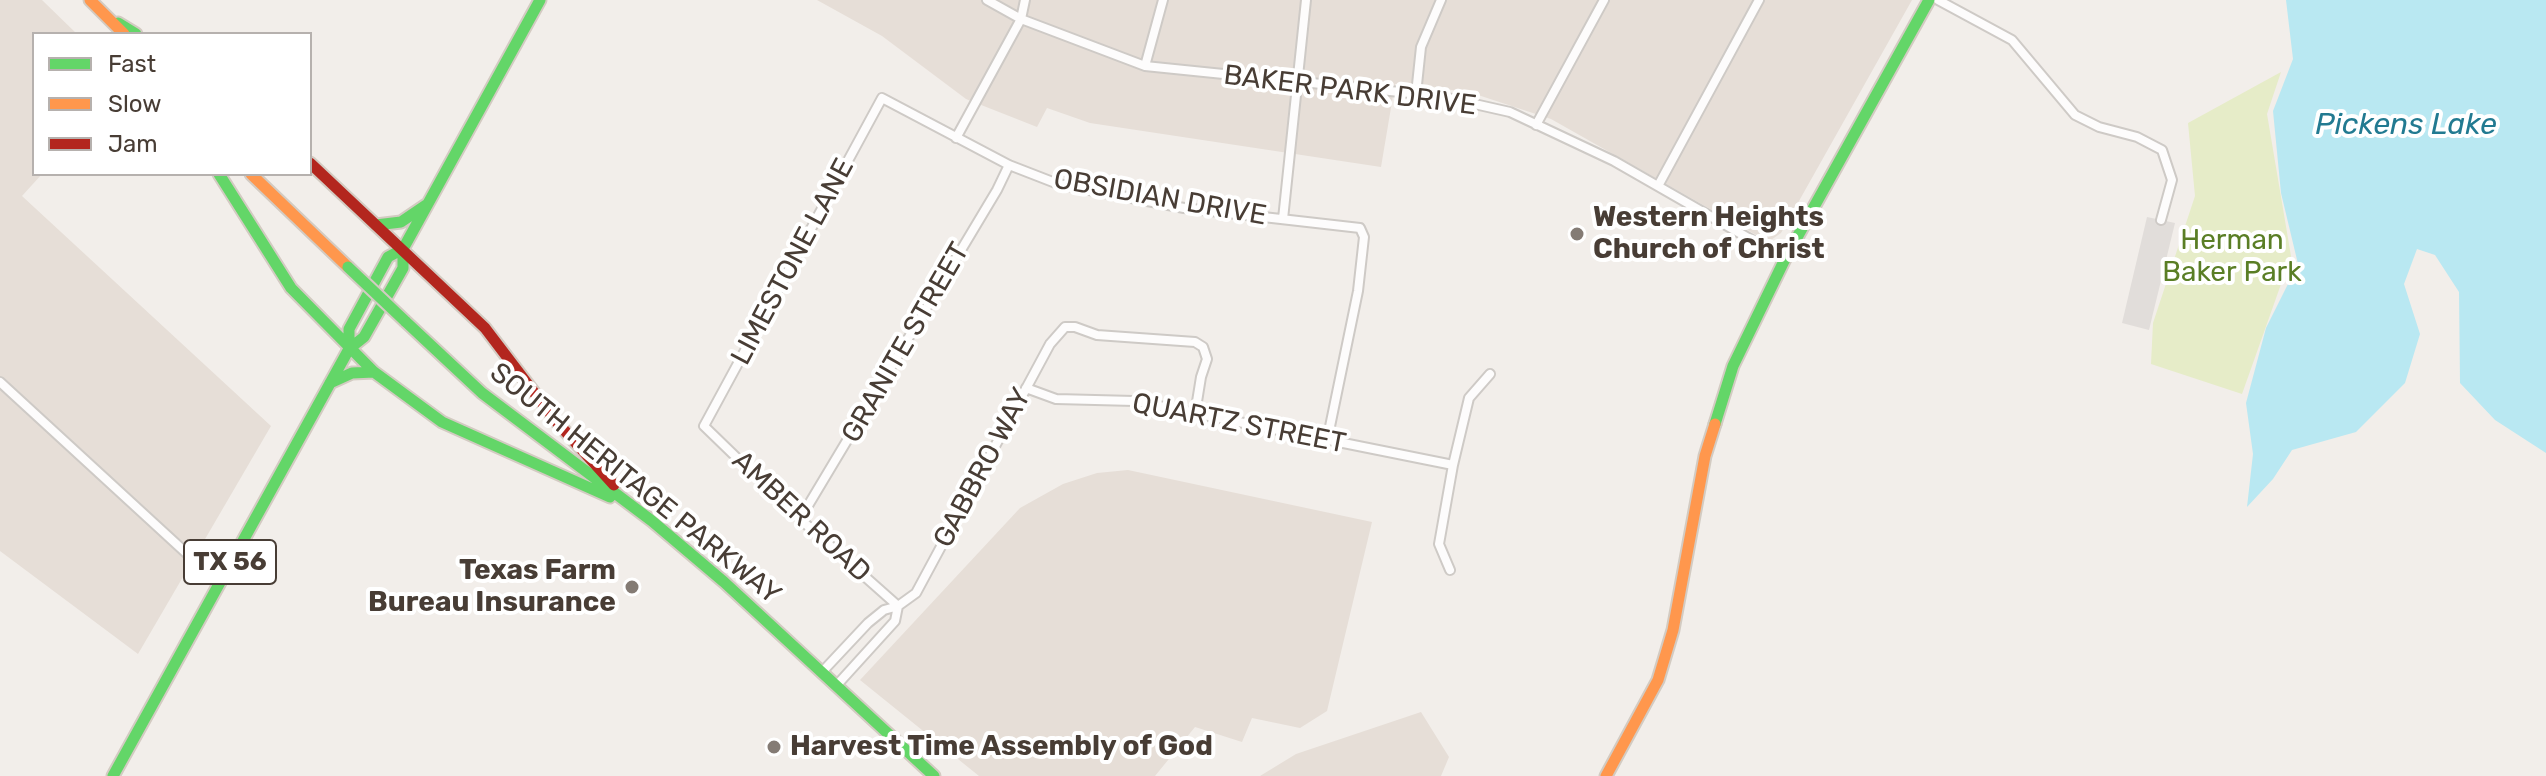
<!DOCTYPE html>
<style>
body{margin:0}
#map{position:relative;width:2546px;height:776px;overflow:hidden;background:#f2eeea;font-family:Rubik,sans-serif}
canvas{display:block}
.legend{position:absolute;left:32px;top:32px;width:280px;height:144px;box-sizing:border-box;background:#fff;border:2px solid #b6b1ae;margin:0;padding:10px 14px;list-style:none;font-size:24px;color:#483d35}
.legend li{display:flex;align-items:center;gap:16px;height:40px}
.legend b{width:40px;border:2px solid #b6b1ae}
</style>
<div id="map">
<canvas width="2546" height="776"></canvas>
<ul class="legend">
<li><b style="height:10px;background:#63d668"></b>Fast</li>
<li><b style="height:10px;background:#ff974d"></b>Slow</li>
<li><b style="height:10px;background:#b3261e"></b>Jam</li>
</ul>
</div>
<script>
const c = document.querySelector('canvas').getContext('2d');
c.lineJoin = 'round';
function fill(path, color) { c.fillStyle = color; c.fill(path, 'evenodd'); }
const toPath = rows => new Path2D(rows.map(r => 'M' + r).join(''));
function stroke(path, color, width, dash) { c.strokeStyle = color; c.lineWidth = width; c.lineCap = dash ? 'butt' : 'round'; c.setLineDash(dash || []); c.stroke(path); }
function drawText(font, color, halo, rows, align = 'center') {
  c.font = font + ' Rubik,sans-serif'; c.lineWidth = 8; c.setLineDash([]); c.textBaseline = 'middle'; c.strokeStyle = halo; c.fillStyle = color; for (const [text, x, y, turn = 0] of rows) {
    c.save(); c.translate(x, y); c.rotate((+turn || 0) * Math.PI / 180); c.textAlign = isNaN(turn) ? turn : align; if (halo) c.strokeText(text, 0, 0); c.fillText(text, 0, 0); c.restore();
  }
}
const residential = toPath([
 [0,0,42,0,77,34,34,34,34,174,42,174,22,196,271,426,138,654,0,551],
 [817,0,1912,0,1781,233,1771,240,1765,240,1551,119,1475,94,1435,87,1395,84,1381,167,1090,123,1047,108,1037,127,966,99,882,36],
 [1128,470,1372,522,1327,711,1300,728,1252,718,1242,742,1195,727,1155,776,979,776,860,680,1020,508,1063,484,1097,473],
 [1421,712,1449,757,1441,776,1260,776,1296,754]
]);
const green = toPath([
 [2281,72,2267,114,2291,256,2242,394,2151,364,2153,323,2195,196,2188,123]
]);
const parking = toPath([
 [2147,217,2175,223,2149,330,2122,323]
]);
const water = toPath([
 [2286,0,2546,0,2546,453,2495,420,2460,383,2459,292,2435,255,2417,249,2404,284,2420,334,2405,383,2356,432,2292,450,2273,479,2247,507,2253,454,2246,403,2266,328,2298,264,2281,193,2273,111,2293,59]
]);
const street = toPath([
 [987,0,1021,19,1145,66,1439,96,1510,112,1614,161,1785,259],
 [1938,0,2012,40,2075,115,2099,127,2137,137,2162,150,2172,180,2161,220],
 [1145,66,1163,0],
 [1416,94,1421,47,1441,0],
 [1536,125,1604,0],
 [956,138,1021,19,1025,0],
 [1658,186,1759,0],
 [1283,219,1306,0],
 [0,382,196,562,221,578],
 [1026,388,1056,399,1134,401,1453,465],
 [800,519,997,190,1009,165],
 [1450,570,1439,544,1453,465,1469,398,1490,374],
 [898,606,800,519,704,426,882,98,1009,165,1058,184,1184,208,1360,228,1364,237,1358,291,1327,441],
 [822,672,868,623,884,610,898,606,916,593,1050,344,1065,327,1075,327,1097,335,1195,342,1203,347,1207,359,1201,377,1195,414],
 [836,686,895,621,898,606]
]);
const fast = toPath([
 [118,23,136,34],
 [219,174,291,288,374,372,442,422,610,497],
 [376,225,401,222,426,205],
 [405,321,482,393,652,521,724,582,934,776],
 [349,349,349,329,388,257,403,249],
 [330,383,352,373,374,372],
 [1715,424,1733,366,1785,259,1929,0],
 [113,776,349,349,364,337,403,268,403,249,540,0]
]);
const slow = toPath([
 [90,0,124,34],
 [251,174,348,267],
 [1606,776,1658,680,1673,630,1705,456,1715,424]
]);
const jam = toPath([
 [310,163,485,328,555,420,614,485]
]);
const fastBridge = toPath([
 [348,267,405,321]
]);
const markers = [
 [1577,234,8,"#847b74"],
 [632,587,8,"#847b74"],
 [774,747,8,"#847b74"]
];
const shields = [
 [230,562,92]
];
const shieldNames = [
 ["TX 56",230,562]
];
const streetNames = [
 ["BAKER PARK DRIVE",1350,91,7],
 ["OBSIDIAN DRIVE",1160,198,10],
 ["LIMESTONE LANE",793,262,-62],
 ["GRANITE STREET",906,343,-60],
 ["QUARTZ STREET",1239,424,11],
 ["GABBRO WAY",983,468,-62],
 ["SOUTH HERITAGE PARKWAY",635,484,39],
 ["AMBER ROAD",801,517,43]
];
const poiNames = [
 ["Western Heights",1593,218],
 ["Church of Christ",1593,250],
 ["Texas Farm",616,571,"right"],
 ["Bureau Insurance",616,603,"right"],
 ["Harvest Time Assembly of God",790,747]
];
const parkNames = [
 ["Herman",2232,241],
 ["Baker Park",2232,273]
];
const waterNames = [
 ["Pickens Lake",2406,125]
];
fill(residential, '#e6ded7');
fill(green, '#e6ecc8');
fill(parking, '#e1ddda');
fill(water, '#b9e8f2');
stroke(street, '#cecac6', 12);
stroke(fast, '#d3cbc2', 15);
stroke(slow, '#d3cbc2', 15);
stroke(jam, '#d3cbc2', 15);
stroke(street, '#fdfcfc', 8);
stroke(fast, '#63d668', 11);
stroke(slow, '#ff974d', 11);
stroke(jam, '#b3261e', 11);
stroke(fastBridge, '#d3cbc2', 15, []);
stroke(fastBridge, '#63d668', 11);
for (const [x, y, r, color] of markers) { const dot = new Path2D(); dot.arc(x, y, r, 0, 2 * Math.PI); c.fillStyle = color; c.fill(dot); stroke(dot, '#fff', 3); }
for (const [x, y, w] of shields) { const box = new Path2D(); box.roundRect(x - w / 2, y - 22, w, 44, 6); c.fillStyle = '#fff'; c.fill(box); stroke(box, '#483d35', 2); }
drawText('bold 26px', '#483d35', null, shieldNames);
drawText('28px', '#483d35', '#fff', streetNames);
drawText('bold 28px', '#483d35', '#fff', poiNames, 'left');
drawText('28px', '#5a7e25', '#fff', parkNames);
drawText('italic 30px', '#227a91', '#fff', waterNames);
</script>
